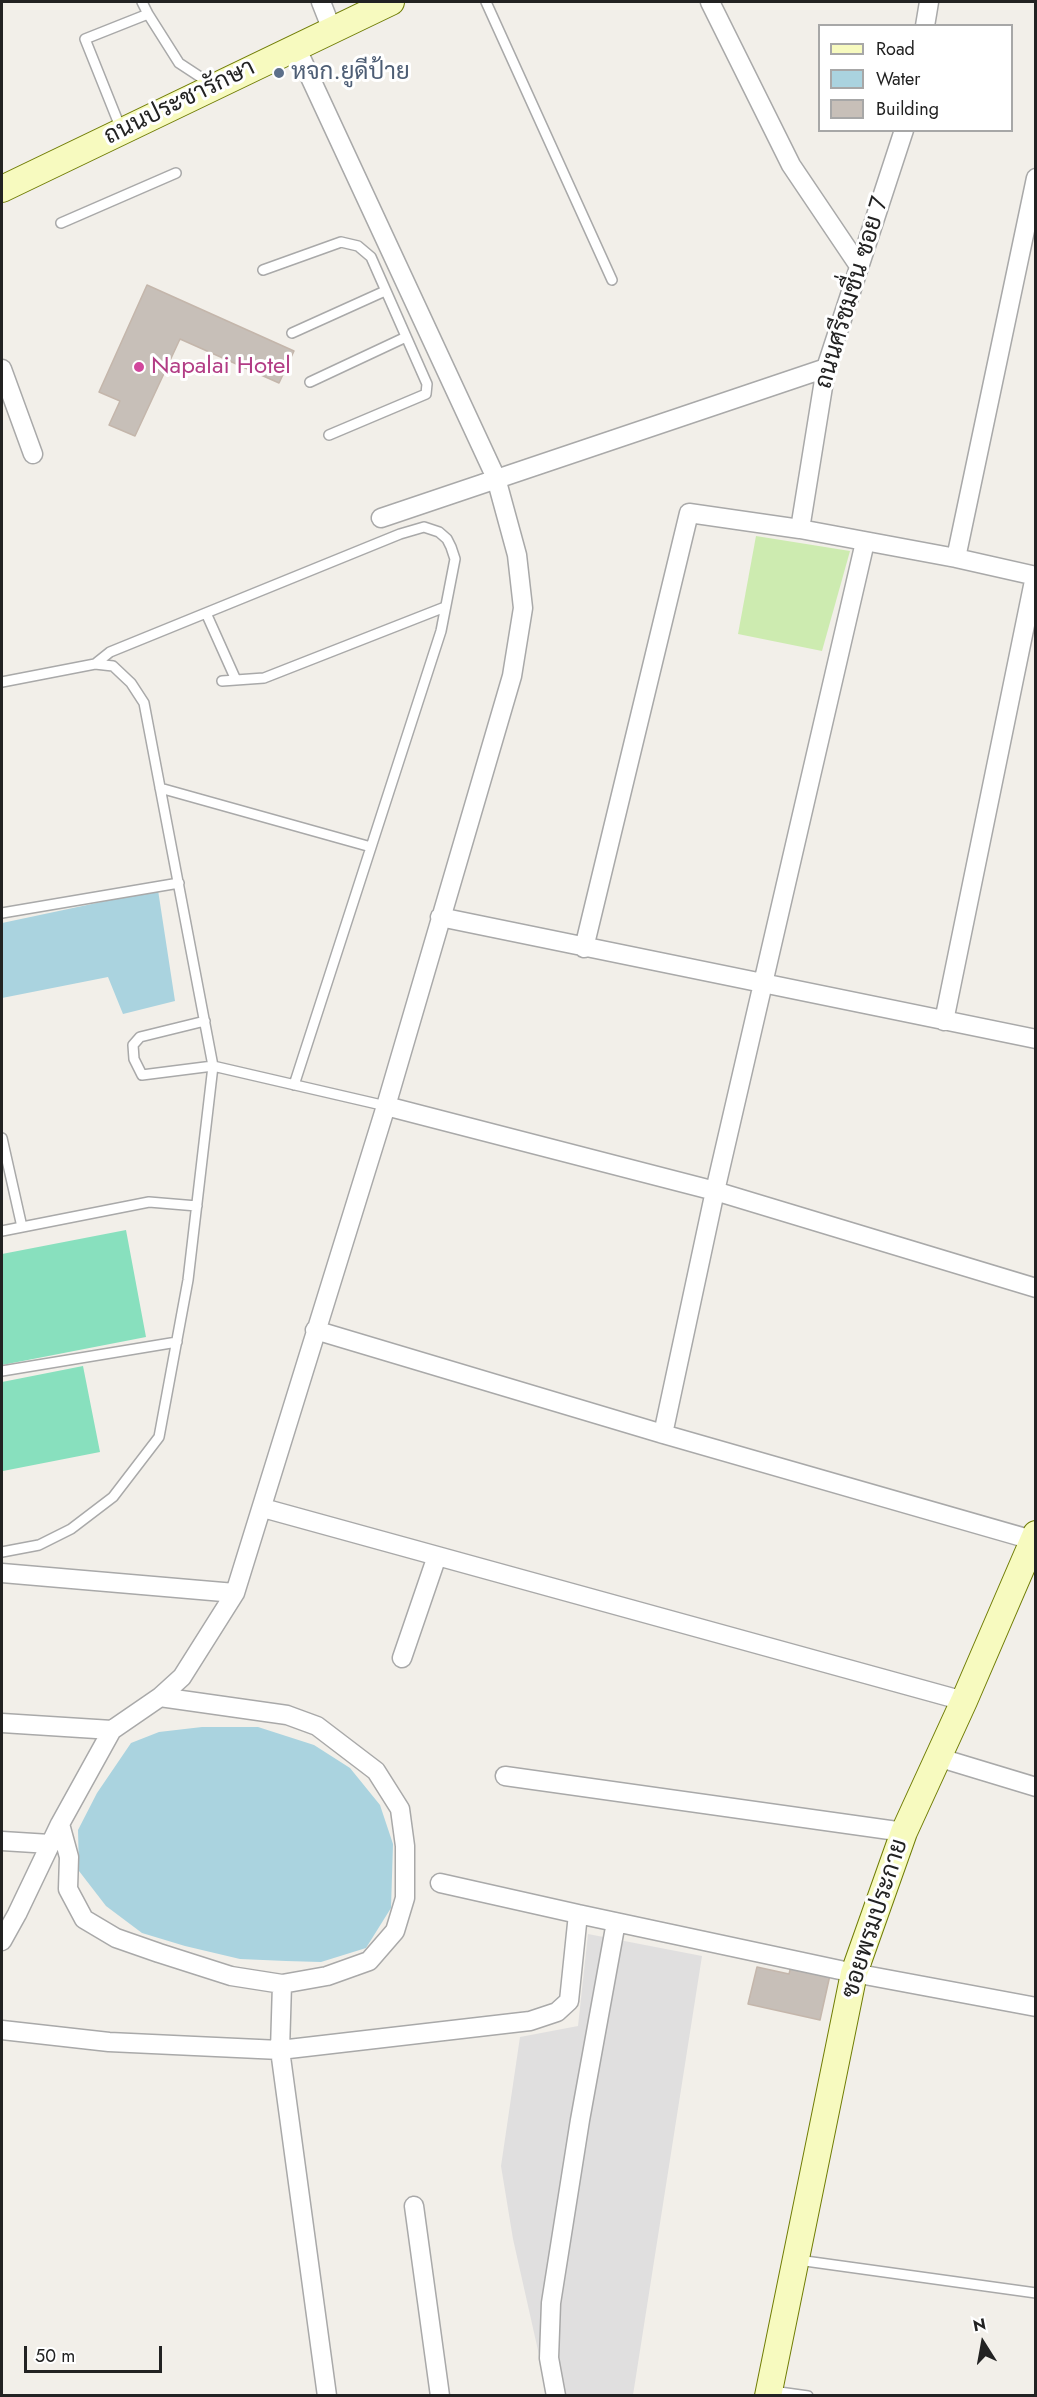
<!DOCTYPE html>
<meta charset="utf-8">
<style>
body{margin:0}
#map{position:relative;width:1037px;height:2397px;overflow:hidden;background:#f2efe9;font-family:Jost,sans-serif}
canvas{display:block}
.frame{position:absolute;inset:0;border:3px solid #222;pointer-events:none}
.legend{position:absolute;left:818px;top:24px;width:195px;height:108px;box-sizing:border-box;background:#fff;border:2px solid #a7a7a7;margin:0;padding:8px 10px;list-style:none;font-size:18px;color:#222}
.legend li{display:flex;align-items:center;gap:12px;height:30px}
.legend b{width:30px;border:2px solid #a7a7a7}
.north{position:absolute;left:953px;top:2313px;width:60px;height:60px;-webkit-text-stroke:4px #fff;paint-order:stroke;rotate:349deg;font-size:16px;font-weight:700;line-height:24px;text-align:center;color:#222}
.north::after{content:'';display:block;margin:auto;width:21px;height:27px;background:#222;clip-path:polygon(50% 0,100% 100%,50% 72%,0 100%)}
.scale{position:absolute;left:24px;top:2346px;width:138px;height:27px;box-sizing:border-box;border:3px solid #222;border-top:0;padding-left:8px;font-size:18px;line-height:21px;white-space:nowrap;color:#222;-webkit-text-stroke:4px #fff;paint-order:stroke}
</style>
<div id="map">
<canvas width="1037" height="2397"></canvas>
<div class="frame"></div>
<ul class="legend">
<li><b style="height:8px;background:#f7fabf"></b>Road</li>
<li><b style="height:16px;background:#aad3df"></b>Water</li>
<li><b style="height:16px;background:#c7bfb8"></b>Building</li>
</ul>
<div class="north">N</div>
<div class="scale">50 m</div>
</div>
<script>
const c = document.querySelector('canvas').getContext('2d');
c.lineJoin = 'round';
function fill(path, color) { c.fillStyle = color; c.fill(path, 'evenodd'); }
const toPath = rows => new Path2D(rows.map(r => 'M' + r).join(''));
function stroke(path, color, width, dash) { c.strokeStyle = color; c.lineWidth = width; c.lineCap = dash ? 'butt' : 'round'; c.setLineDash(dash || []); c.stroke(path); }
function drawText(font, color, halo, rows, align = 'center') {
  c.font = font + ' Jost,Sarabun,sans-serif'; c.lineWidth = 6; c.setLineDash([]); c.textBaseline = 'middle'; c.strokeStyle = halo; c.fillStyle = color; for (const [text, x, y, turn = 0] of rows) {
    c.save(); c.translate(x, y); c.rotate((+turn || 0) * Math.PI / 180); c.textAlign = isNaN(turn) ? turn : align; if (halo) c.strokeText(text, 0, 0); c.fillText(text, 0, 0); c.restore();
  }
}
const residential = toPath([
 [588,1934,702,1956,633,2395,548,2395,513,2239,501,2166,520,2037,578,2026]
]);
const grass = toPath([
 [756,536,850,551,822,651,738,634]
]);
const pitch = toPath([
 [126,1230,146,1337,2,1365,2,1254],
 [83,1366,100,1452,3,1471,2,1382]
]);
const water = toPath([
 [158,890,175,1001,123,1014,108,977,2,998,2,923],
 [202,1727,258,1727,314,1745,350,1768,380,1805,393,1844,391,1908,366,1948,321,1962,286,1961,240,1959,185,1946,142,1933,106,1906,79,1871,78,1830,97,1793,131,1743,159,1732]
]);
const building = toPath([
 [147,285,294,351,279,383,180,339,135,436,109,425,120,401,99,392,147,285],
 [791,1966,830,1975,820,2020,748,2004,757,1967,789,1974,791,1966]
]);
const lane = toPath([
 [142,2,148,14],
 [486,2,612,280],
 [121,129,85,39,148,14,179,63,211,84],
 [61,223,176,173],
 [263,270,341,242,358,246,371,257,427,384,426,394,329,435],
 [292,333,385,291],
 [310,382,406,337],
 [206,613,236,680],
 [95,664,110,652,400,534,424,527,439,532,447,539,451,547,455,559,441,631,294,1085],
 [222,681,264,678,445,607],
 [2,682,95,664,113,666,131,683,144,703,213,1066,188,1280,159,1437,113,1497,71,1529,39,1545,2,1552],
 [160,788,371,847],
 [2,913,179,883],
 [205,1021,140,1037,133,1045,134,1059,142,1075,213,1066,386,1106],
 [2,1138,22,1227],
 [2,1231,149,1202,197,1206],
 [2,1371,177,1342],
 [798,2260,1036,2293],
 [772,2391,808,2396]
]);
const street = toPath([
 [321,2,332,30],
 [710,2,791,165,859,266],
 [925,26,929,2],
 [2,369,33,454],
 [381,518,826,368],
 [800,529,826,368,904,130],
 [956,558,1036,178],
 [440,917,1036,1039],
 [584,948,689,513,800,529,956,558,1036,576],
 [944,1021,1035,576],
 [386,1106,715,1191,1036,1288],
 [315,1330,663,1434,1036,1541],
 [663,1434,715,1191,865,542],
 [263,1508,964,1701],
 [2,1573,235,1593],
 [402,1658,437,1556],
 [2,1723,112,1730],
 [937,1757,1036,1787],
 [505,1776,904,1832],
 [60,1824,69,1857,68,1889,84,1919,116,1938,159,1953,231,1976,282,1984,327,1976,369,1961,395,1931,405,1898,405,1846,400,1809,376,1771,317,1726,287,1715,160,1697],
 [2,1841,50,1844],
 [440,1883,578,1914],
 [2,1941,17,1914,60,1824,112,1730,160,1697,182,1677,235,1593,386,1106,512,676,523,608,517,555,496,478,296,47],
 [282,1984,280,2050,327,2396],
 [2,2030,109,2042,280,2050,530,2021,557,2012,569,2001,578,1914,854,1973,1036,2007],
 [414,2206,440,2396],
 [556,2396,549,2358,551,2303,580,2120,616,1922]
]);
const secondary = toPath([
 [2,189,391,2],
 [768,2396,854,1973,904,1832,964,1701,1036,1534]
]);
const markers = [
 [279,73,6,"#5c6f8a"],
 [139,367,6,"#d1479c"]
];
const serviceNames = [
 ["หจก.ยูดีป้าย",291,73]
];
const streetNames = [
 ["ถนนประชารักษา",180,103,-26],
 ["ถนนศรีชมชื่น ซอย 7",853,293,-73],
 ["ซอยพรมประกาย",876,1919,-72]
];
const hotelNames = [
 ["Napalai Hotel",151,367]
];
fill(residential, '#e0dfdf');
fill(grass, '#cdebb0');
fill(pitch, '#88e0be');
fill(water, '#aad3df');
fill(building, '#c7bfb8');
stroke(building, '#c4b6ab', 1.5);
stroke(lane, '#a9a9a9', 12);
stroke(street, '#a9a9a9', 21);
stroke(secondary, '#707d05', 28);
stroke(lane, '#fff', 9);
stroke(street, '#fff', 18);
stroke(secondary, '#f7fabf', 26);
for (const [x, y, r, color] of markers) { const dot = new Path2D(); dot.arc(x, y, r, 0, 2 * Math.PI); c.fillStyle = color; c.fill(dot); stroke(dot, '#fff', 2); }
drawText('24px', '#4e5e75', '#fff', serviceNames, 'left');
drawText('24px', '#222', '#fff', streetNames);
drawText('24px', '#b23c85', '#fff', hotelNames, 'left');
</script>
